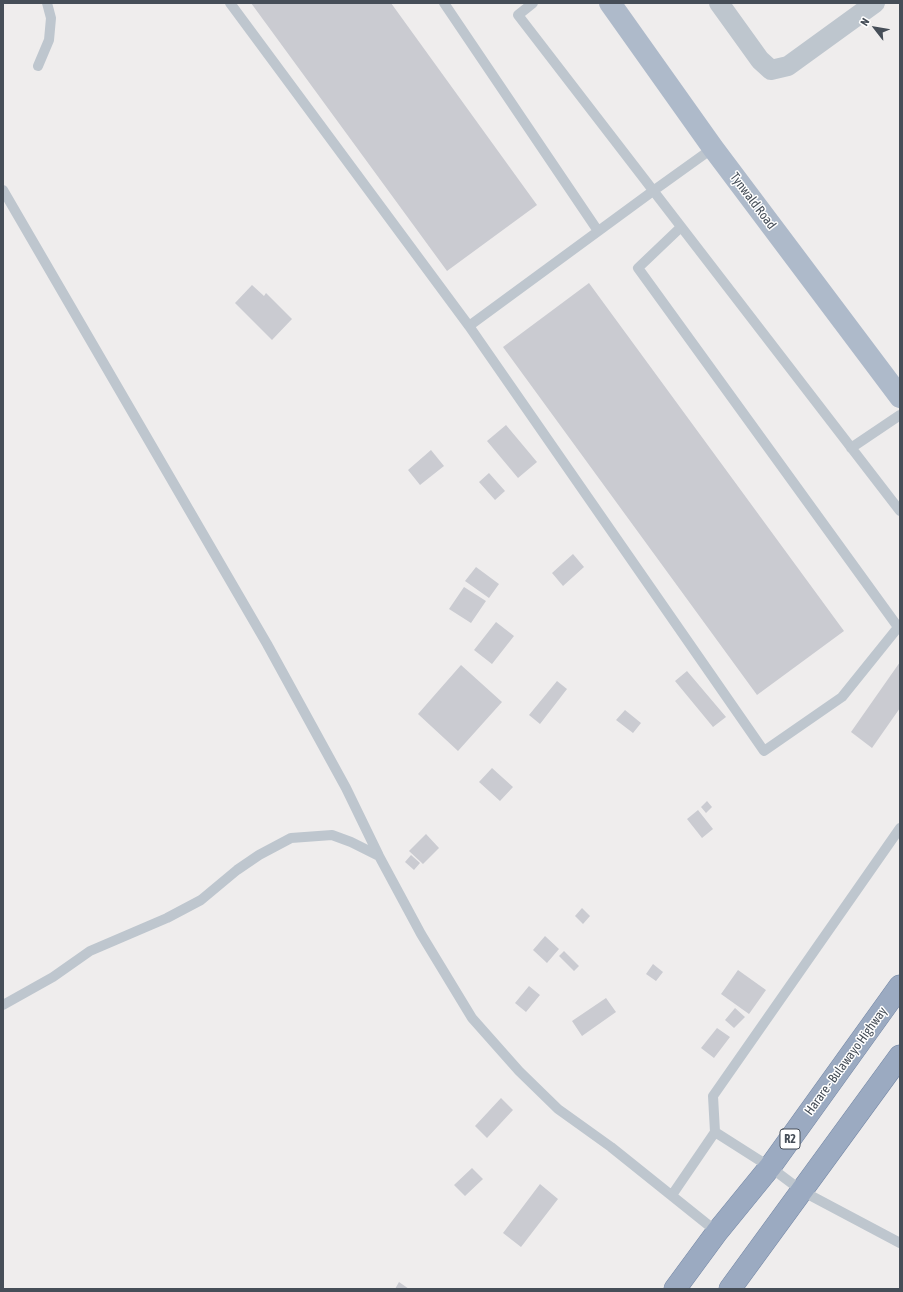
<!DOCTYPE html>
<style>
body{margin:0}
#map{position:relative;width:903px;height:1292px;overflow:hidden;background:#efeded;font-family:"Asap Condensed",sans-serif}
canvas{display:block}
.frame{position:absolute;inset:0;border:4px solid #464e58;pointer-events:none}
.north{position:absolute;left:855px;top:8px;width:40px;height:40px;-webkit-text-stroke:3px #fff;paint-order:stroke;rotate:301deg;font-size:11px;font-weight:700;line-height:16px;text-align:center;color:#464e58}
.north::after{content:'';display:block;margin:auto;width:14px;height:18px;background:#464e58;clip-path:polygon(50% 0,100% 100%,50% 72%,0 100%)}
</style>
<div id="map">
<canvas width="903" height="1292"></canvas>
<div class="frame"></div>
<div class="north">N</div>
</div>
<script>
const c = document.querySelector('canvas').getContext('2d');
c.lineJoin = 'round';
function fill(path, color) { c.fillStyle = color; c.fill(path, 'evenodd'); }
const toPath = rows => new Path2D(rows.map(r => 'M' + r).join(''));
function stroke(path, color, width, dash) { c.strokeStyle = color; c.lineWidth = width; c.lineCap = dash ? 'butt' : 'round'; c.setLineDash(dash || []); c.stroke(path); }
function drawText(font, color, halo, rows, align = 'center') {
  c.font = font + ' "Asap Condensed",sans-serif'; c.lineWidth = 3; c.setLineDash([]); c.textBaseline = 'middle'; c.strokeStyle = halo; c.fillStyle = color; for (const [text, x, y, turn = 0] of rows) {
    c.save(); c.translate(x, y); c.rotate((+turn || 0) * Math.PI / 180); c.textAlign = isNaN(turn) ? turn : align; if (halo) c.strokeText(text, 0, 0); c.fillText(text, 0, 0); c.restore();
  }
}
const building = toPath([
 [251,3,391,3,537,205,447,271],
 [589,283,844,631,757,695,503,347],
 [252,285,264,296,266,293,292,319,272,340,235,303],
 [506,425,537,462,518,478,487,441],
 [431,450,444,466,420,485,408,470],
 [489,473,505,491,495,500,479,482],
 [573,554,584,567,563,586,552,573],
 [476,567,499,584,489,598,465,581],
 [464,587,486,601,471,623,449,609],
 [496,622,514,636,492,664,474,650],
 [900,662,900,708,872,748,851,732],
 [461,665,502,702,458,751,418,714],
 [687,671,726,717,713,727,675,681],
 [557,681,567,689,540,724,529,715],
 [625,710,641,723,633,733,616,720],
 [492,768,513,787,500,801,479,782],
 [707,801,712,807,706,813,701,807],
 [698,810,713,829,702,838,687,819],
 [426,834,439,848,423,864,409,851],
 [411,855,420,863,414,870,405,862],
 [582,908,590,916,583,924,575,916],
 [545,936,559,949,547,963,533,950],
 [564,951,579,966,574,971,559,956],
 [653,964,663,972,656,981,646,974],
 [738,970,766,990,749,1014,721,994],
 [529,986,540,995,526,1012,515,1003],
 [606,998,616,1012,582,1036,572,1021],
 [735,1008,745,1017,734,1028,725,1020],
 [717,1028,730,1037,714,1058,701,1048],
 [501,1098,513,1110,487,1138,475,1126],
 [472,1168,483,1179,465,1196,454,1185],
 [540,1184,558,1199,521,1247,503,1233],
 [399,1282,409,1289,395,1289]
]);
const service = toPath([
 [230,3,469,326,764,751,842,697,900,625],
 [444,3,598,231],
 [533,3,518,15,900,511],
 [38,66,49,40,51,18,47,3],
 [3,190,267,644,346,788,379,856,421,934,472,1018,519,1071,558,1109,611,1147,717,1232],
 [681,227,638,268,898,627],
 [469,326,653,191,713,148],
 [851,448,900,415],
 [900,828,713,1096,715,1132,770,1167,802,1191,900,1243],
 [3,1005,53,977,90,951,167,918,201,900,237,870,259,855,291,838,332,835,351,842,379,856],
 [672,1195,715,1132]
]);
const minor = toPath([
 [719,3,760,60,771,70,788,66,875,3]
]);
const primary = toPath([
 [610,3,713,148,900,397]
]);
const trunk = toPath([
 [675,1289,717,1232,770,1167,900,986],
 [730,1289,900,1056]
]);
const shields = [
 [790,1139,20]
];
const shieldNames = [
 ["R2",790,1139]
];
const streetNames = [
 ["Tynwald Road",753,201,53],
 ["Harare - Bulawayo Highway",846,1061,-54]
];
fill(building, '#cacbd1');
stroke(trunk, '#7386a4', 23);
stroke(service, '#bec6ce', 10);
stroke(minor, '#bec6ce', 20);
stroke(primary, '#aebaca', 22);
stroke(trunk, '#9baac1', 22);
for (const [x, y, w] of shields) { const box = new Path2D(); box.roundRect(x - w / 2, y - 10, w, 20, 3); c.fillStyle = '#fff'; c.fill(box); stroke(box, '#464e58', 1); }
drawText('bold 12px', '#464e58', null, shieldNames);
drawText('13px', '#464e58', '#fff', streetNames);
</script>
